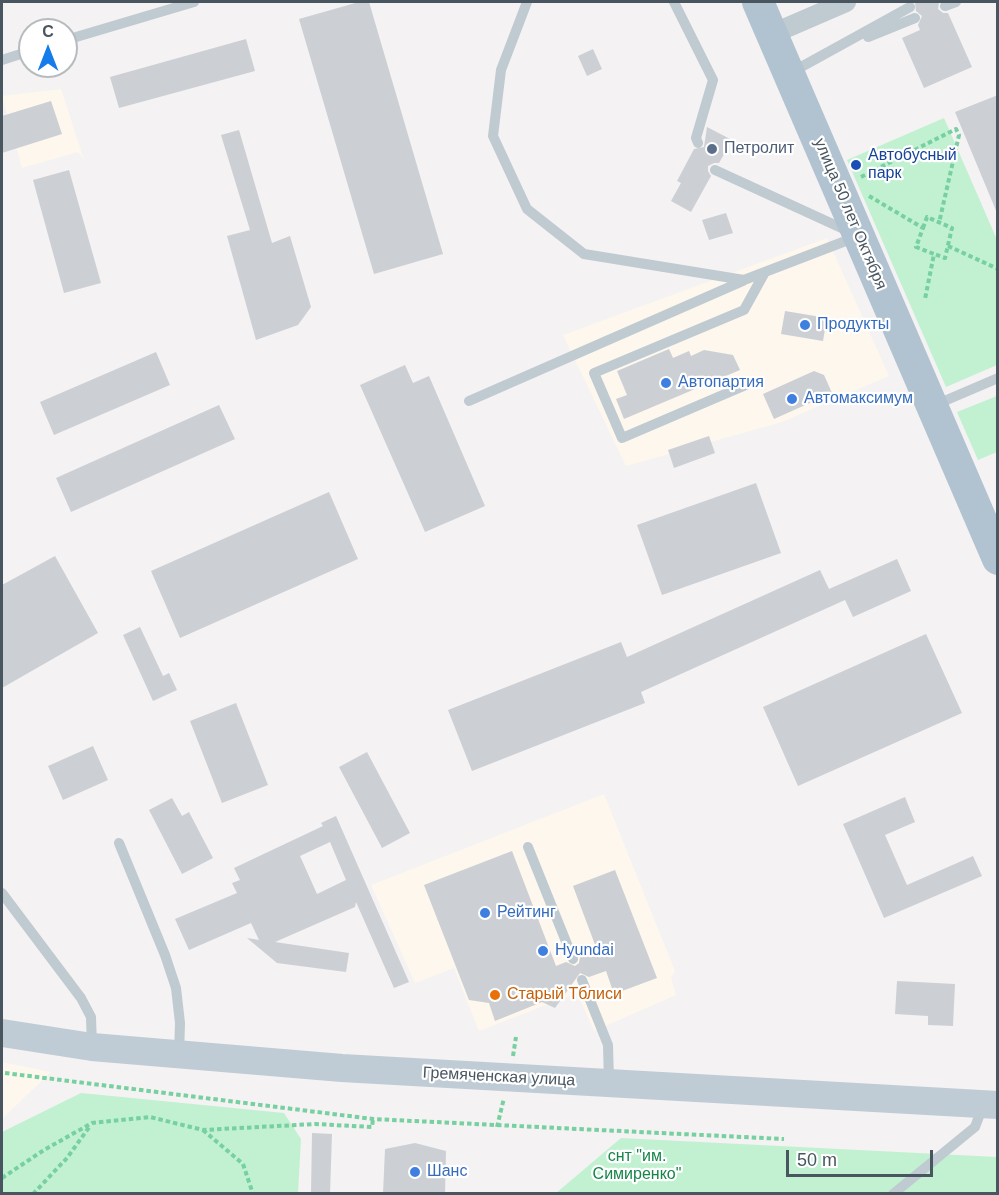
<!DOCTYPE html>
<meta charset="utf-8">
<style>
body{margin:0}
#map{position:relative;width:999px;height:1195px;overflow:hidden;background:#f4f2f2;font-family:Helvetica,sans-serif}
canvas{display:block}
.frame{position:absolute;inset:0;border:3px solid #495660;pointer-events:none}
.north{position:absolute;left:18px;top:18px;width:60px;height:60px;box-sizing:border-box;background:#fff;border:2px solid #b6bbbf;border-radius:50%;rotate:0deg;font-size:16px;font-weight:700;line-height:24px;text-align:center;color:#495660}
.north::after{content:'';display:block;margin:auto;width:21px;height:27px;background:#167cea;clip-path:polygon(50% 0,100% 100%,50% 72%,0 100%)}
.scale{position:absolute;left:786px;top:1150px;width:147px;height:27px;box-sizing:border-box;border:3px solid #495660;border-top:0;padding-left:8px;font-size:18px;line-height:21px;white-space:nowrap;color:#495660;-webkit-text-stroke:4px #fff;paint-order:stroke}
</style>
<div id="map">
<canvas width="999" height="1195"></canvas>
<div class="frame"></div>
<div class="north">С</div>
<div class="scale">50 m</div>
</div>
<script>
const c = document.querySelector('canvas').getContext('2d');
c.lineJoin = 'round';
function fill(path, color) { c.fillStyle = color; c.fill(path, 'evenodd'); }
const toPath = rows => new Path2D(rows.map(r => 'M' + r).join(''));
function stroke(path, color, width, dash) { c.strokeStyle = color; c.lineWidth = width; c.lineCap = dash ? 'butt' : 'round'; c.setLineDash(dash || []); c.stroke(path); }
function drawText(font, color, halo, rows, align = 'center') {
  c.font = font + ' Helvetica,sans-serif'; c.lineWidth = 4.5; c.setLineDash([]); c.textBaseline = 'middle'; c.strokeStyle = halo; c.fillStyle = color; for (const [text, x, y, turn = 0] of rows) {
    c.save(); c.translate(x, y); c.rotate((+turn || 0) * Math.PI / 180); c.textAlign = isNaN(turn) ? turn : align; if (halo) c.strokeText(text, 0, 0); c.fillText(text, 0, 0); c.restore();
  }
}
const commercial = toPath([
 [61,89,84,160,78,152,22,168,2,96],
 [827,238,889,376,782,422,626,466,563,335],
 [604,794,675,971,671,978,676,995,594,1031,577,993,479,1031,454,968,415,983,371,885],
 [2,1062,51,1072,2,1119]
]);
const green = toPath([
 [944,118,998,242,997,365,946,387,847,160],
 [997,396,997,452,978,460,957,412],
 [81,1093,284,1113,301,1139,298,1193,2,1193,2,1132],
 [621,1138,997,1157,997,1193,555,1194]
]);
const building = toPath([
 [359,2,369,2,443,254,374,274,299,19],
 [915,2,939,2,938,9,943,13,948,13,972,67,924,88,902,38,920,30,918,25,922,16,916,11],
 [246,39,255,71,119,108,110,77],
 [593,49,602,69,587,76,578,56],
 [998,95,998,213,997,213,955,112],
 [51,101,62,134,2,153,2,116],
 [707,127,732,140,719,163,714,163,708,166,708,171,711,176,691,212,671,201,681,183,677,181,694,149,704,147],
 [239,130,272,243,290,236,311,307,298,325,256,340,227,236,250,230,221,135],
 [69,170,101,283,64,293,33,180],
 [726,213,733,233,709,240,702,220],
 [785,311,827,318,823,341,781,334],
 [669,349,673,358,689,351,691,356,704,350,733,355,740,370,624,419,616,399,627,395,617,371],
 [156,352,170,385,54,435,40,402],
 [405,365,413,383,429,376,485,506,425,532,360,385],
 [814,371,824,375,832,393,774,419,763,394],
 [219,405,235,439,71,512,56,478],
 [709,436,715,453,674,468,668,450],
 [756,483,781,553,662,595,637,525],
 [329,492,358,559,180,638,151,571],
 [55,556,98,633,2,688,2,585],
 [897,559,911,591,853,617,845,600,641,692,645,703,472,771,448,710,621,642,627,657,820,570,829,589],
 [140,627,163,676,169,673,177,690,153,701,123,635],
 [926,634,962,713,798,786,763,707],
 [236,703,268,785,222,803,190,721],
 [93,746,108,780,63,800,48,766],
 [367,752,410,833,382,848,339,767],
 [905,797,915,822,885,835,907,885,973,856,982,876,884,918,843,824],
 [172,798,182,816,189,812,213,858,182,874,149,810],
 [336,816,409,982,394,988,356,902,355,907,275,942,349,953,346,972,277,963,247,938,259,940,251,923,189,950,175,919,237,893,232,883,240,880,234,868,323,826,321,823],
 [330,842,346,880,317,894,300,856],
 [512,851,556,966,566,962,575,966,579,963,580,957,597,950,573,886,615,870,657,978,614,994,606,971,589,977,580,973,555,1008,542,1002,495,1021,489,1003,469,1000,424,885],
 [897,981,955,984,953,1026,928,1025,928,1016,895,1014],
 [312,1133,332,1134,330,1194,311,1194],
 [415,1143,446,1151,445,1194,383,1194,385,1149]
]);
const path = toPath([
 [861,177,956,129,959,135,939,223],
 [869,196,923,228,916,247,934,254,925,299],
 [923,228,927,217,952,228,945,258,934,254],
 [948,246,998,269],
 [513,1056,516,1037],
 [5,1073,373,1119,784,1139],
 [497,1127,504,1098],
 [203,1130,243,1164,253,1194],
 [2,1178,44,1150,92,1123,150,1117,203,1130,315,1124,372,1127,373,1119],
 [33,1194,67,1158,90,1126]
]);
const service = toPath([
 [527,2,501,70,493,136,527,209,584,254,744,280,856,237],
 [674,2,713,80,696,138,698,143],
 [945,6,956,2],
 [868,37,915,18],
 [66,40,194,2],
 [2,60,30,51],
 [792,72,910,7],
 [715,170,848,231],
 [746,385,622,438,594,373,744,310,765,272],
 [469,401,743,281],
 [935,405,998,378],
 [119,843,165,955,176,988,180,1023,179,1054],
 [528,847,573,959],
 [2,893,81,998,91,1017,92,1047],
 [582,980,608,1045,609,1082],
 [893,1194,975,1127,983,1106]
]);
const minor = toPath([
 [772,34,846,2]
]);
const secondary = toPath([
 [2,1033,92,1047,342,1068,998,1105]
]);
const primary = toPath([
 [758,2,998,559]
]);
const markers = [
 [712,149,6,"#5c6f8a"],
 [856,165,6,"#1a4fb4"],
 [805,325,6,"#3f7fe0"],
 [666,383,6,"#3f7fe0"],
 [792,399,6,"#3f7fe0"],
 [485,913,6,"#3f7fe0"],
 [543,951,6,"#3f7fe0"],
 [495,995,6,"#e8710a"],
 [415,1172,6,"#3f7fe0"]
];
const serviceNames = [
 ["Петролит",724,149]
];
const transitNames = [
 ["Автобусный",868,156],
 ["парк",868,174]
];
const streetNames = [
 ["улица 50 лет Октября",850,214,67],
 ["Гремяченская улица",499,1077,3]
];
const shopNames = [
 ["Продукты",817,325],
 ["Автопартия",678,383],
 ["Автомаксимум",804,399],
 ["Рейтинг",497,913],
 ["Hyundai",555,951],
 ["Шанс",427,1172]
];
const foodNames = [
 ["Старый Тблиси",507,995]
];
const parkNames = [
 ["снт \"им.",637,1157],
 ["Симиренко\"",637,1175]
];
fill(commercial, '#fdf7ed');
fill(green, '#c1f1d1');
fill(building, '#cccfd4');
stroke(path, '#77d0a0', 4, [4.5, 3]);
stroke(service, '#bfcad1', 10);
stroke(minor, '#bfcad1', 20);
stroke(secondary, '#bfcbd5', 28);
stroke(primary, '#b1c2d0', 32);
for (const [x, y, r, color] of markers) { const dot = new Path2D(); dot.arc(x, y, r, 0, 2 * Math.PI); c.fillStyle = color; c.fill(dot); stroke(dot, '#fff', 2); }
drawText('16px', '#4e5e75', '#fff', serviceNames, 'left');
drawText('16px', '#164399', '#fff', transitNames, 'left');
drawText('16px', '#495660', '#fff', streetNames);
drawText('16px', '#366cbe', '#fff', shopNames, 'left');
drawText('16px', '#c56008', '#fff', foodNames, 'left');
drawText('16px', '#158548', '#fff', parkNames);
</script>
